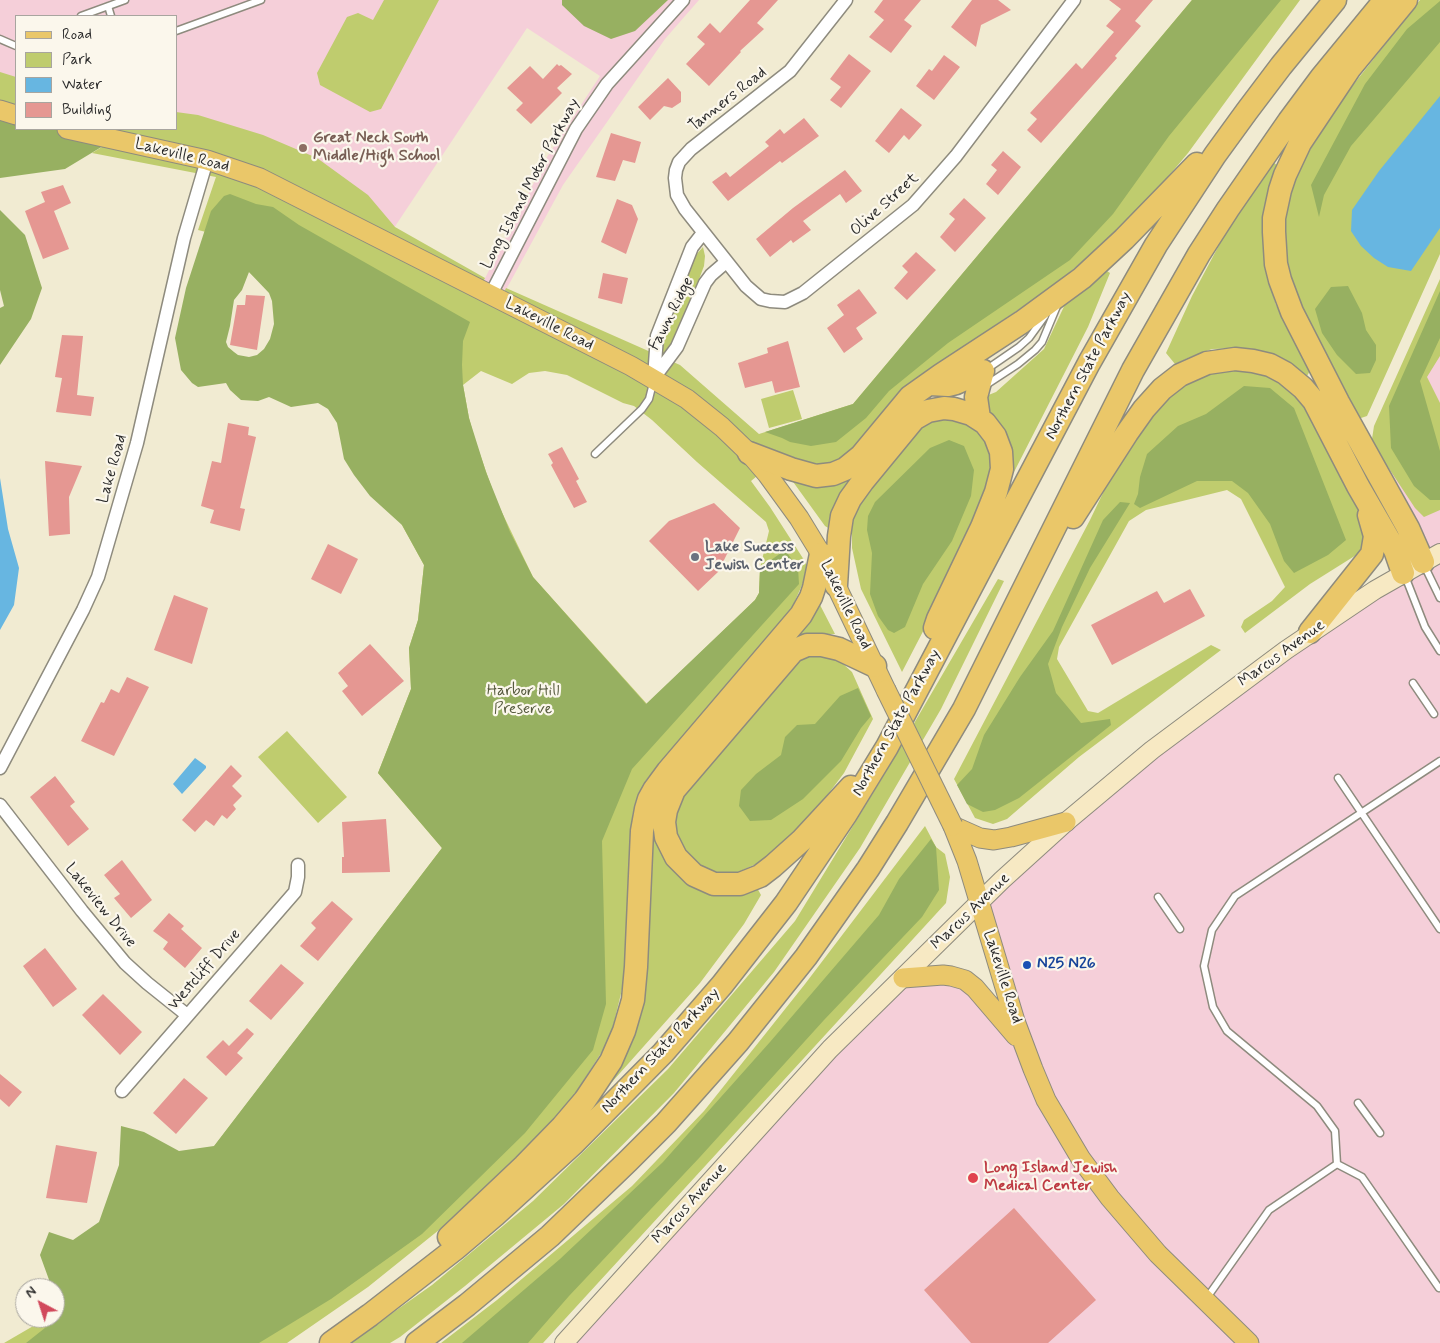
<!DOCTYPE html>
<style>
body{margin:0}
#map{position:relative;width:1440px;height:1343px;overflow:hidden;background:#f1ebd2;font-family:Mynerve,sans-serif}
canvas{display:block}
.legend{position:absolute;left:15px;top:15px;width:162px;height:115px;box-sizing:border-box;background:#fbf7ec;border:1px solid #a8a59f;margin:0;padding:6px 9px;list-style:none;font-size:15px;color:#2b2b2b}
.legend li{display:flex;align-items:center;gap:10px;height:25px}
.legend b{width:25px;border:1px solid #a8a59f}
.north{position:absolute;left:15px;top:1278px;width:50px;height:50px;box-sizing:border-box;background:#fbf7ec;border:1px solid #a8a59f;border-radius:50%;rotate:320deg;font-size:14px;font-weight:700;line-height:20px;text-align:center;color:#2b2b2b}
.north::after{content:'';display:block;margin:auto;width:18px;height:22px;background:#d1495b;clip-path:polygon(50% 0,100% 100%,50% 72%,0 100%)}
</style>
<div id="map">
<canvas width="1440" height="1343"></canvas>
<ul class="legend">
<li><b style="height:6px;background:#eac769"></b>Road</li>
<li><b style="height:14px;background:#bfcc6e"></b>Park</li>
<li><b style="height:14px;background:#67b6e1"></b>Water</li>
<li><b style="height:14px;background:#e59792"></b>Building</li>
</ul>
<div class="north">N</div>
</div>
<script>
const c = document.querySelector('canvas').getContext('2d');
c.lineJoin = 'round';
function fill(path, color) { c.fillStyle = color; c.fill(path, 'evenodd'); }
const toPath = rows => new Path2D(rows.map(r => 'M' + r).join(''));
function stroke(path, color, width, dash) { c.strokeStyle = color; c.lineWidth = width; c.lineCap = dash ? 'butt' : 'round'; c.setLineDash(dash || []); c.stroke(path); }
function drawText(font, color, halo, rows, align = 'center') {
  c.font = font + ' Mynerve,sans-serif'; c.lineWidth = 4.5; c.setLineDash([]); c.textBaseline = 'middle'; c.strokeStyle = halo; c.fillStyle = color; for (const [text, x, y, turn = 0] of rows) {
    c.save(); c.translate(x, y); c.rotate((+turn || 0) * Math.PI / 180); c.textAlign = isNaN(turn) ? turn : align; if (halo) c.strokeText(text, 0, 0); c.fillText(text, 0, 0); c.restore();
  }
}
const built = toPath([
 [0,0,699,0,665,39,563,185,501,299,480,288,547,157,600,76,527,28,386,240,176,129,176,16,16,16,16,115,0,109],
 [1440,316,1440,1343,564,1343,903,978,951,976,1023,1044,979,903,1123,773,1423,562,1370,456]
]);
const green = toPath([
 [384,0,439,0,381,109,370,112,320,85,317,73,347,17,358,13,373,20],
 [1192,0,1300,0,1188,153,1146,203,1107,240,1055,285,926,372,896,395,856,446,837,462,813,467,781,456,751,481,770,507,806,563,806,576,791,610,646,780,633,812,624,981,610,1039,566,1108,480,1197,368,1287,287,1343,4,1343,47,1318,55,1318,55,1313,112,1280,442,848,378,773,411,689,409,648,418,620,424,565,402,525,360,375,206,232,198,230,216,177,92,153,115,139,70,129,176,129,176,112,198,115,263,135,317,158,368,195,395,227,485,278,480,288,501,299,506,288,680,365,759,434,853,404],
 [481,371,512,384,529,373,545,371,567,375,623,403,634,406,652,420,697,462,766,522,769,531,760,568,759,593,755,600,647,704,533,577,496,500,475,440,469,418,463,385],
 [1420,0,1440,0,1440,254,1367,416,1358,419,1295,304,1280,250,1283,198,1299,167,1346,94],
 [0,72,16,77,16,115,0,109],
 [1273,162,1278,166,1267,276,1276,305,1311,369,1307,376,1280,360,1249,348,1212,349,1188,358,1175,364,1166,353,1192,296,1226,232],
 [703,247,705,256,704,266,680,330,673,343,663,354,661,345,663,333,695,256],
 [1104,269,1110,273,1088,327,1014,472,1007,468,981,408,986,396,996,392,1044,349,1068,298],
 [1440,279,1440,356,1427,377,1440,403,1440,510,1424,517,1415,508,1380,455,1372,439,1374,426],
 [1235,364,1273,374,1299,398,1366,523,1361,552,1310,584,1245,633,1241,627,1244,620,1272,601,1285,587,1241,499,1227,490,1146,510,1129,521,1059,647,1057,659,1088,711,1098,713,1211,645,1221,650,1079,757,1007,819,993,824,975,818,954,779,1090,520,1126,445,1169,396,1195,373],
 [793,390,802,419,769,428,761,399],
 [945,414,981,431,992,448,993,472,963,554,902,672,861,589,852,548,852,534,845,529,858,498,914,427],
 [847,474,847,486,830,529,825,526,791,479],
 [998,579,1004,581,941,709,860,848,774,972,674,1093,564,1204,465,1286,400,1337,390,1343,350,1343,432,1285,533,1201,668,1069,795,921,884,775],
 [819,603,835,634,808,634,791,641],
 [805,651,843,659,842,663,852,672,873,719,844,773,807,822,765,860,725,878,700,871,681,853,674,827,680,794],
 [287,731,347,797,318,823,258,757],
 [647,825,655,825,660,847,673,870,690,884,756,886,761,895,744,924,700,983,612,1082,609,1079,628,1044],
 [925,826,936,847,945,854,950,877,946,903,543,1343,441,1343,497,1300,632,1186,704,1111,805,984]
]);
const forest = toPath([
 [562,0,668,0,635,31,611,39,584,26,562,5],
 [1192,0,1281,0,1169,136,1113,214,1070,260,948,343,889,391,866,418,836,442,811,446,790,442,782,438,765,432,853,404],
 [1440,1,1440,42,1351,146,1324,195,1319,217,1311,185,1365,84,1407,29],
 [0,111,16,116,16,129,62,129,113,140,65,169,0,178],
 [230,194,256,204,273,207,299,225,470,322,463,341,462,365,463,385,469,418,486,472,510,532,533,577,646,704,755,600,759,593,760,568,785,550,798,568,799,584,632,769,602,841,606,1004,593,1050,525,1133,422,1234,331,1299,259,1343,26,1343,55,1320,55,1288,52,1288,40,1255,49,1232,73,1240,99,1222,119,1165,121,1126,144,1132,179,1151,214,1146,442,848,378,773,411,689,409,648,418,620,424,565,402,525,370,496,354,475,344,459,337,423,328,409,318,403,291,407,269,397,258,401,241,400,230,390,226,383,198,387,192,383,181,370,175,338,186,288,211,211,224,196],
 [249,272,269,293,272,301,274,324,270,339,264,349,257,355,249,357,238,355,234,352,228,347,226,342,230,326,234,300,242,290],
 [0,210,25,235,42,288,31,319,0,365,0,308,4,306,0,290],
 [1348,286,1362,313,1366,330,1376,345,1376,360,1370,373,1356,374,1337,355,1322,333,1315,309,1331,287],
 [1440,291,1440,338,1420,381,1440,451,1440,500,1430,500,1414,486,1391,448,1389,406],
 [1244,386,1270,388,1294,408,1346,540,1328,555,1294,573,1284,561,1270,524,1248,493,1232,481,1197,481,1140,508,1134,504,1138,494,1140,477,1147,454,1178,426,1206,414],
 [949,440,964,446,974,470,971,496,952,541,923,584,905,627,894,633,888,630,878,616,870,594,872,553,867,530,868,516,875,502,930,448],
 [1120,502,1130,503,1090,568,1062,627,1048,664,1056,693,1081,723,1110,719,1111,725,1019,798,995,810,983,812,967,804,957,785,972,769,984,735,1020,677,1053,631,1103,520],
 [858,688,871,716,861,728,841,761,803,799,771,820,750,821,739,806,741,790,756,774,781,755,785,737,797,725,815,724,840,696],
 [931,839,936,847,939,890,922,917,824,1020,700,1157,569,1296,528,1343,462,1343,560,1259,663,1162,770,1042,879,915,899,879]
]);
const water = toPath([
 [1440,96,1440,228,1411,271,1388,267,1374,258,1361,246,1351,231,1352,210,1379,171],
 [0,478,8,529,19,568,14,605,0,630],
 [195,758,206,766,206,768,182,794,173,784]
]);
const building = toPath([
 [750,0,778,0,757,23,764,29,740,51,741,52,709,86,686,64,705,44,697,37,710,23,720,33],
 [883,0,921,0,904,20,912,26,891,53,869,37,884,20,874,12],
 [972,0,998,0,1011,10,981,25,976,47,951,27],
 [1109,0,1153,0,1135,21,1141,26,1115,56,1117,58,1041,143,1027,130,1037,119,1030,113,1076,63,1082,69,1114,32,1106,26,1121,9],
 [849,54,871,71,841,108,830,100,841,87,830,79],
 [944,55,960,67,934,100,916,86,929,69,932,71],
 [557,64,559,66,561,65,572,74,557,88,562,93,531,124,516,110,523,103,507,88,530,66,543,79],
 [668,78,681,92,681,102,672,108,664,106,650,120,638,107],
 [901,108,922,125,909,140,904,135,889,153,875,141],
 [804,118,819,136,782,163,780,161,728,201,712,182,726,172,730,177,769,146,765,142,780,129,784,134],
 [611,133,641,142,635,163,623,160,615,181,596,177],
 [1003,151,1021,167,998,195,986,184,997,170,991,165],
 [845,170,862,191,846,203,840,194,803,221,811,230,793,243,791,240,770,257,756,239,793,208],
 [63,185,71,203,54,211,69,249,43,259,25,211,45,202,41,192],
 [964,198,986,218,955,252,940,237,955,219,949,214],
 [617,199,632,205,638,219,626,254,601,242],
 [916,252,936,270,907,300,894,288,908,272,902,266],
 [603,273,628,278,622,304,598,298],
 [859,289,877,313,856,328,863,339,844,353,827,328,844,315,837,305],
 [246,295,265,296,257,350,230,345,237,305,245,305],
 [62,335,83,336,77,395,94,397,91,416,56,412,62,378,55,377],
 [788,341,800,387,775,393,772,381,745,388,738,363,768,353,767,348],
 [228,423,249,427,248,435,256,437,240,508,245,509,240,531,210,523,214,510,201,506,212,461,221,463],
 [562,447,579,479,576,481,587,502,574,508,551,465,553,463,548,454],
 [45,461,82,466,69,497,70,534,49,536],
 [714,503,740,528,718,572,698,591,649,541,669,521],
 [328,544,358,559,341,594,311,579],
 [1190,589,1205,616,1112,665,1091,625,1157,591,1164,603],
 [174,595,208,608,192,664,154,650],
 [370,644,404,681,362,716,342,691,348,686,338,673],
 [127,677,149,687,114,756,81,741,101,702,104,703,111,689,119,693],
 [231,765,242,776,232,786,242,796,233,805,236,809,227,819,222,815,214,826,206,820,195,832,182,820],
 [55,776,75,802,70,806,89,829,68,846,30,797],
 [386,819,390,872,342,873,342,857,344,857,342,822],
 [122,860,152,900,131,918,114,898,120,894,104,875],
 [332,901,353,919,318,961,300,946,316,928,311,923],
 [169,913,184,926,181,929,202,948,185,968,163,949,168,942,153,931],
 [45,948,77,989,53,1007,23,966],
 [281,964,304,983,271,1020,249,1001],
 [103,994,142,1032,120,1055,82,1015],
 [247,1028,254,1034,237,1053,243,1058,226,1076,206,1057,223,1040,229,1046],
 [0,1074,22,1092,9,1107,0,1099],
 [184,1078,208,1098,176,1134,153,1113],
 [56,1145,97,1152,87,1203,46,1198],
 [1014,1208,1096,1300,1048,1343,971,1343,924,1290]
]);
const lane = toPath([
 [108,6,111,16],
 [81,16,125,0],
 [176,31,261,0],
 [0,39,16,46],
 [987,369,1019,347,1029,338,1045,316],
 [986,385,1018,364,1035,350,1042,342,1057,306],
 [595,454,642,409,649,399,653,383],
 [1424,565,1440,598],
 [1405,576,1425,627,1440,651],
 [1413,683,1434,714],
 [1338,778,1440,929],
 [1158,897,1180,929],
 [1358,1103,1380,1133],
 [1337,1164,1335,1131,1317,1106,1227,1031,1213,1007,1204,966,1212,930,1235,896,1440,761],
 [1337,1164,1362,1177,1439,1288],
 [1206,1299,1269,1210,1337,1164]
]);
const street = toPath([
 [846,0,790,71,691,149,679,162,676,170,675,178,677,195,685,209,746,286,761,299,770,301,785,302,803,293,913,205,956,156,1074,0],
 [490,296,576,129,607,84,683,0],
 [654,378,657,336,692,247,703,233],
 [654,378,677,347,705,283,711,275,726,262],
 [0,768,83,610,98,577,137,443,184,238,207,160],
 [0,805,82,911,125,963,147,983,187,1015],
 [122,1091,295,892,298,877,298,865]
]);
const secondary = toPath([
 [564,1343,830,1049,1002,880,1066,822,1152,750,1286,650,1375,590,1440,553]
]);
const primary = toPath([
 [0,110,16,115],
 [67,129,207,160,260,178,631,366,687,399,722,427,749,453,767,474,799,518,821,554,886,690],
 [953,826,967,861,1015,1021,1033,1069,1046,1100,1081,1159,1110,1198,1158,1254,1249,1343],
 [953,826,980,838,994,840,1011,837,1066,822],
 [903,978,943,975,951,976,965,980,975,988,1016,1036]
]);
const highway = toPath([
 [1406,0,1350,68,1300,143,1285,175,1280,190,1274,218,1274,232,1276,264,1280,280,1292,312,1338,402,1408,528,1423,562],
 [929,384,948,385,956,383,983,371],
 [979,418,976,397,983,371],
 [749,453,791,469,816,476,833,474,845,469,861,456,910,397,941,375,1022,322,1082,278,1124,239,1197,164],
 [1073,517,1127,433,1144,409,1162,389,1180,375,1207,363,1235,359,1253,361,1270,365,1285,373,1303,388,1314,401,1358,486,1395,550,1403,573],
 [836,585,839,536,842,516,850,499,863,481,914,419,928,411,944,408,954,409,971,414,985,423,995,436,1001,452,1002,469,996,492,982,527,938,619,935,628],
 [1310,632,1372,554,1375,536,1369,515],
 [851,787,802,840,773,866,760,876,740,884,714,884,694,875,676,857,666,837,664,822,666,810,674,790,793,651,807,645,822,645,839,649,875,666],
 [449,1237,524,1166,562,1127,585,1100,611,1061,624,1031,633,1000,636,967,642,831,646,809,649,799,654,790,668,771,801,615,811,597,814,588,821,554],
 [331,1343,370,1315,455,1249,495,1215,574,1143,663,1053,722,985,786,903,846,814,887,747,1089,363,1156,245,1215,155,1247,111,1281,66,1335,0],
 [417,1343,467,1305,550,1236,628,1161,666,1123,738,1042,806,957,868,869,897,823,964,709,1133,370,1199,254,1228,209,1289,121,1321,78,1385,0]
]);
const primaryBridge = toPath([
 [886,690,953,826]
]);
const markers = [
 [303,148,5,"#8d6e63"],
 [695,557,5,"#6b7280"],
 [1027,965,5,"#1a4fb4"],
 [973,1178,6,"#e0444e"]
];
const streetNames = [
 ["Tanners Road",728,100,-38],
 ["Lakeville Road",182,156,14],
 ["Long Island Motor Parkway",531,184,-62],
 ["Olive Street",885,205,-42],
 ["Fawn Ridge",672,314,-63],
 ["Lakeville Road",549,325,27],
 ["Northern State Parkway",1089,366,-62],
 ["Lake Road",113,469,-74],
 ["Lakeville Road",845,605,64],
 ["Marcus Avenue",1282,654,-36],
 ["Northern State Parkway",897,723,-61],
 ["Lakeview Drive",100,906,51],
 ["Marcus Avenue",971,912,-44],
 ["Westcliff Drive",205,970,-49],
 ["Lakeville Road",1002,977,72],
 ["Northern State Parkway",661,1051,-47],
 ["Marcus Avenue",690,1204,-48]
];
const educationNames = [
 ["Great Neck South",313,139],
 ["Middle/High School",313,157]
];
const worshipNames = [
 ["Lake Success",705,548],
 ["Jewish Center",705,566]
];
const parkNames = [
 ["Harbor Hill",523,692],
 ["Preserve",523,710]
];
const transitNames = [
 ["N25 N26",1037,965]
];
const healthNames = [
 ["Long Island Jewish",984,1169],
 ["Medical Center",984,1187]
];
fill(built, '#f5cfd9');
fill(green, '#bfcc6e');
fill(forest, '#97b061');
fill(water, '#67b6e1');
fill(building, '#e59792');
stroke(lane, '#8e8b7e', 9);
stroke(street, '#8e8b7e', 15);
stroke(secondary, '#8e8b7e', 20);
stroke(primary, '#8e8b7e', 21);
stroke(highway, '#8e8b7e', 25);
stroke(lane, '#fff', 6);
stroke(street, '#fff', 12);
stroke(secondary, '#f7e9c3', 18);
stroke(primary, '#eac769', 19);
stroke(highway, '#eac769', 22);
stroke(primaryBridge, '#8e8b7e', 21, []);
stroke(primaryBridge, '#eac769', 19);
for (const [x, y, r, color] of markers) { const dot = new Path2D(); dot.arc(x, y, r, 0, 2 * Math.PI); c.fillStyle = color; c.fill(dot); stroke(dot, '#fbf7ec', 2); }
drawText('16px', '#2b2b2b', '#fbf7ec', streetNames);
drawText('bold 16px', '#785e54', '#fbf7ec', educationNames, 'left');
drawText('bold 16px', '#5b616d', '#fbf7ec', worshipNames, 'left');
drawText('16px', '#575b3f', '#fbf7ec', parkNames);
drawText('bold 16px', '#164399', '#fbf7ec', transitNames, 'left');
drawText('bold 16px', '#be3a42', '#fbf7ec', healthNames, 'left');
</script>
